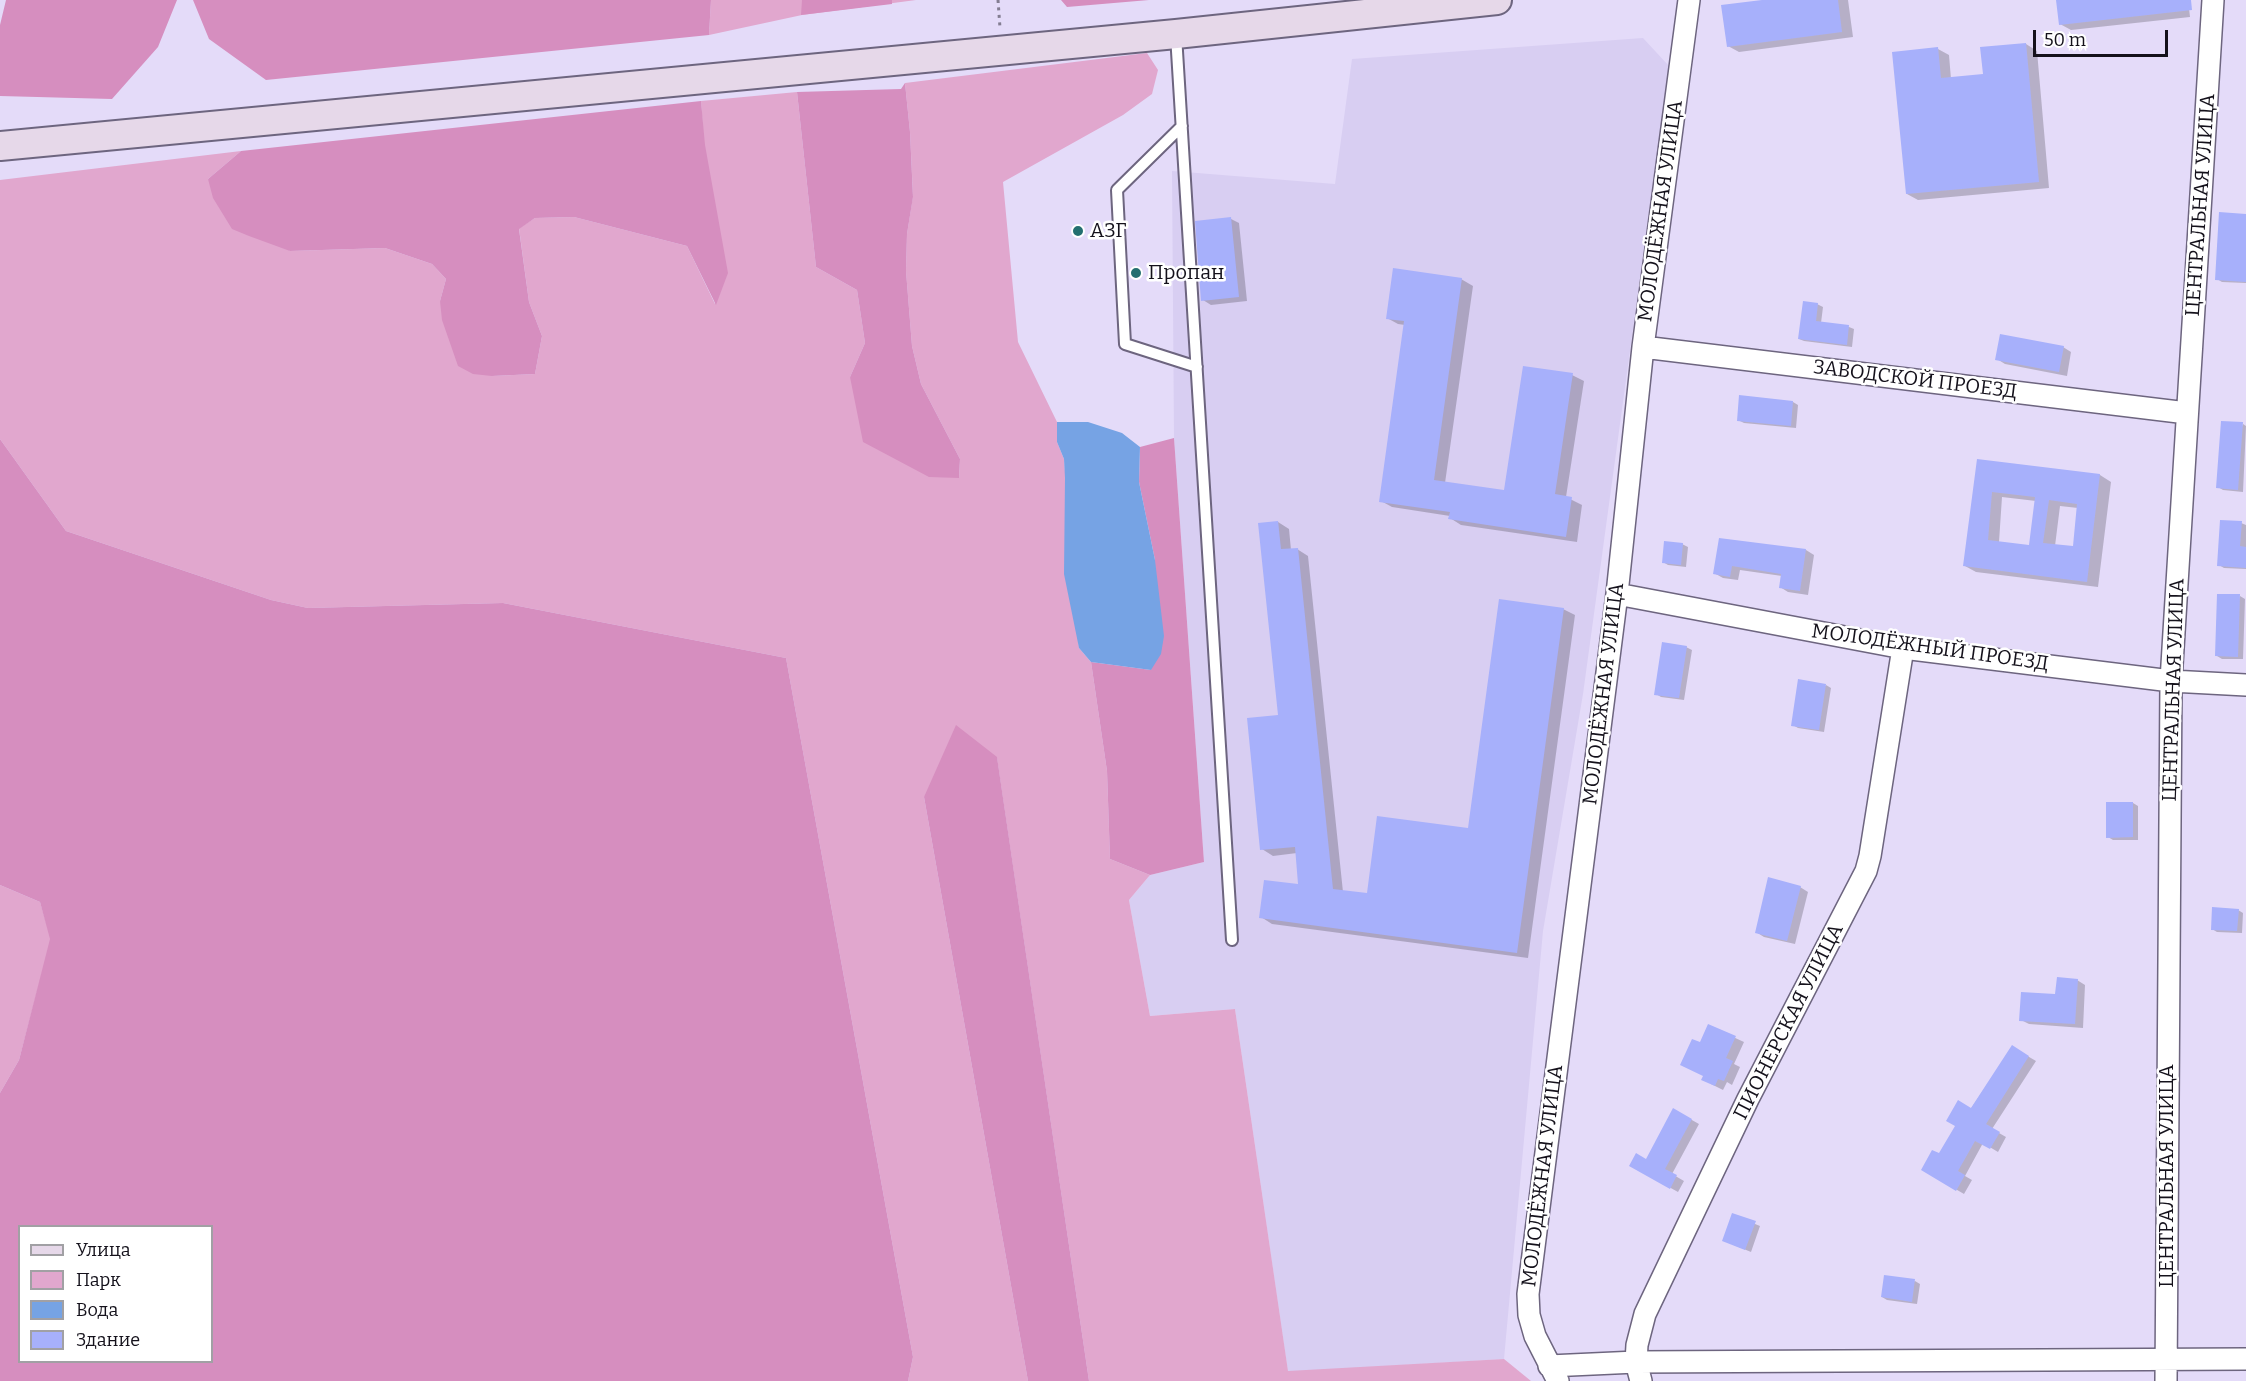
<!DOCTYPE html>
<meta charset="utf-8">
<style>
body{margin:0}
#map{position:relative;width:2246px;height:1381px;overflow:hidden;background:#e4dbf9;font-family:Bitter,serif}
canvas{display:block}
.legend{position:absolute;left:18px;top:1225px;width:195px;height:138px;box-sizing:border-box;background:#fff;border:2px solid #a1a0a4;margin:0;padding:8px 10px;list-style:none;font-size:18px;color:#14111b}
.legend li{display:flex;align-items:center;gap:12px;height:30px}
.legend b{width:30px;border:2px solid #a1a0a4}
.scale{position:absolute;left:2033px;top:30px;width:135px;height:27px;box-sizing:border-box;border:3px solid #14111b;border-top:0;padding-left:8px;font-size:18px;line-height:21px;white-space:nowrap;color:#14111b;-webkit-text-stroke:4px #fff;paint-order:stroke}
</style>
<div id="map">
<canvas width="2246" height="1381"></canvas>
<ul class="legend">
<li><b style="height:8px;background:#e6d8e9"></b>Улица</li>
<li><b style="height:16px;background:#e1a7ce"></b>Парк</li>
<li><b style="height:16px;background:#76a3e4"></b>Вода</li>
<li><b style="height:16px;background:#a7b0fb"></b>Здание</li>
</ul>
<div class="scale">50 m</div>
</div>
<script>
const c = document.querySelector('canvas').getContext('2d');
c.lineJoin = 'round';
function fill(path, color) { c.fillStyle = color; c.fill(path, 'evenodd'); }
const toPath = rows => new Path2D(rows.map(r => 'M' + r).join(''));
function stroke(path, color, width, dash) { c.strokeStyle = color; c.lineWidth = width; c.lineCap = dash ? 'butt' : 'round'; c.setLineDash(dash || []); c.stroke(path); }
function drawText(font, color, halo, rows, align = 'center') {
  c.font = font + ' Bitter,serif'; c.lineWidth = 5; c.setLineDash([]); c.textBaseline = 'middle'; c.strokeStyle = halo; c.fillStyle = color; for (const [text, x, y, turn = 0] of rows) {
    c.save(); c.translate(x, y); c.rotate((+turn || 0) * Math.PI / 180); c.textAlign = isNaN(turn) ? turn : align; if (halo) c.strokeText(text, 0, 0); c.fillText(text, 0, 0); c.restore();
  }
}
const built = toPath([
 [1643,38,1669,66,1583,694,1543,931,1504,1359,1288,1372,1235,1009,1150,1016,1129,900,1150,875,1204,862,1174,438,1172,171,1335,184,1352,59]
]);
const green = toPath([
 [711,0,916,0,802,15,709,35],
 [1147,53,1158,70,1152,94,1123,115,1003,182,1018,342,1057,422,1057,442,1064,459,1079,648,1091,662,1107,771,1110,859,1150,875,1129,900,1150,1016,1235,1009,1288,1371,1504,1359,1531,1381,1089,1381,997,758,924,797,1028,1381,908,1381,913,1357,786,658,503,603,308,608,271,600,66,531,0,439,0,180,241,151,208,179,290,251,385,248,432,264,446,279,440,301,492,376,535,374,542,336,529,302,519,228,535,218,574,217,687,246,715,304,701,101,797,92,816,267,857,290,865,343,850,377,959,478,960,459,921,384,912,346,906,271,907,234,913,196,910,132,905,83],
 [0,885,40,902,51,939,19,1060,0,1093]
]);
const forest = toPath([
 [6,0,177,0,158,47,112,99,0,96,0,25],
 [193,0,711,0,709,35,266,80,209,39],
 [802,0,892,0,892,4,801,15],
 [1061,0,1149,0,1067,7],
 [905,83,910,132,913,197,907,234,906,271,912,346,921,384,960,459,959,478,929,477,863,442,850,377,865,343,857,290,816,267,797,92,901,89],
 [701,101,705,145,728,273,716,305,687,246,574,217,535,218,519,229,529,302,542,336,535,374,492,376,473,374,458,366,442,320,440,301,446,279,432,264,385,248,290,251,249,236,232,229,213,198,208,179,241,151],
 [1174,438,1204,862,1150,875,1110,859,1107,771,1091,662,1151,670,1155,560,1139,482,1140,447],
 [0,439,66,531,271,600,308,608,503,603,786,658,913,1357,908,1381,0,1381,0,1093,19,1060,50,939,40,902,0,885],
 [20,1226,212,1226,212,1362,20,1362],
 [956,725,997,757,1089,1381,1028,1381,924,797]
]);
const water = toPath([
 [1057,422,1088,422,1122,433,1140,447,1139,482,1155,560,1164,636,1161,654,1151,670,1091,662,1079,648,1064,574,1065,478,1064,459,1057,442]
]);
const shadow = toPath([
 [1774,0,1848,0,1853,37,1739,52,1728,46],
 [2058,0,2188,0,2190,17,2071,30,2060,24],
 [2026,44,2037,51,2049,188,1918,200,1907,194,1938,49,1949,55,1951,79,1984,76],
 [2246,215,2246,283,2222,282,2217,279],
 [1231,219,1239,223,1247,301,1211,305,1203,300],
 [1461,279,1473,286,1445,483,1506,492,1572,375,1584,381,1566,497,1582,505,1577,542,1461,525,1450,518,1450,516,1392,507,1381,501,1405,325,1398,324,1387,318],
 [1817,304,1823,307,1821,323,1849,327,1854,329,1852,347,1804,341,1799,339],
 [2063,347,2071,352,2067,376,2005,364,1997,359],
 [1793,402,1798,405,1796,428,1744,423,1738,420],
 [2243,424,2246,426,2243,492,2223,490,2218,487],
 [1978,461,2100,475,2111,482,2098,587,1976,572,1965,566],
 [2002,497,2036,501,2030,546,1999,542],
 [2060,506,2078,508,2074,548,2055,546],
 [1278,522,1289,529,1291,550,1297,549,1308,556,1343,892,1368,895,1469,830,1563,609,1575,615,1528,958,1272,924,1261,917,1300,886,1297,853,1273,856,1262,849,1280,716],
 [2241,523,2246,525,2246,569,2224,568,2219,565],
 [1720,540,1806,550,1814,555,1808,595,1788,592,1780,587,1782,576,1740,570,1738,580,1723,578,1714,573],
 [1682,544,1688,547,1686,567,1668,565,1663,562],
 [2240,596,2245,599,2243,659,2222,659,2217,656],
 [1686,647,1692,650,1684,700,1661,697,1656,694],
 [1826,685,1831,688,1824,732,1798,728,1793,725],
 [2133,803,2138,806,2138,840,2113,840,2108,837],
 [1800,887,1808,892,1795,944,1764,937,1756,932],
 [2238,910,2243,913,2242,933,2217,932,2212,929],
 [2077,980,2085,985,2083,1028,2029,1024,2021,1020],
 [1709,1026,1744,1042,1734,1064,1740,1067,1732,1085,1727,1082,1723,1090,1711,1084,1705,1076,1701,1044],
 [2012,1047,2036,1061,1992,1129,2006,1137,1998,1152,1983,1143,1965,1176,1972,1180,1964,1194,1923,1170,1940,1155],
 [1674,1110,1699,1124,1672,1174,1684,1181,1678,1192,1631,1166,1647,1161],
 [1733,1215,1760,1226,1751,1252,1729,1243],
 [1915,1281,1920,1284,1917,1304,1887,1300,1882,1297]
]);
const building = toPath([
 [1762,0,1838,0,1842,32,1727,47,1721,5],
 [2056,0,2191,0,2192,10,2059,25],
 [2026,43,2039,182,1906,194,1892,52,1938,47,1941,78,1983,74,1980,47],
 [2219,212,2246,214,2246,282,2215,280],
 [1231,217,1239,297,1201,301,1195,221],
 [1393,268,1462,278,1434,480,1504,490,1523,366,1573,373,1555,494,1572,497,1566,537,1448,519,1450,512,1379,502,1404,321,1386,319],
 [1803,301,1818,303,1816,321,1849,325,1847,345,1798,339],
 [2000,334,2064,346,2059,372,1995,360],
 [1739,395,1793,401,1791,426,1737,421],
 [2221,421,2243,422,2238,490,2216,488],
 [1977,459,2100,474,2087,582,1963,566],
 [1992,492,2035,497,2029,545,1988,540],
 [2049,500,2077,504,2073,546,2043,543],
 [2220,520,2242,521,2240,546,2246,547,2246,568,2217,566],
 [1278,521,1281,549,1298,548,1333,889,1367,893,1377,816,1468,828,1499,599,1564,608,1517,953,1259,918,1264,880,1298,884,1295,847,1260,850,1247,718,1278,715,1258,523],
 [1719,538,1806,549,1800,591,1779,588,1781,574,1732,566,1730,577,1713,574],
 [1664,541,1683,543,1681,565,1662,563],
 [2217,594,2240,594,2238,657,2215,656],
 [1662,642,1687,646,1679,698,1654,695],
 [1798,679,1826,684,1819,730,1791,726],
 [2106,802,2133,802,2133,837,2106,838],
 [1768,877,1801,886,1787,941,1755,933],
 [2212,907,2239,909,2237,931,2211,930],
 [2057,977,2078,979,2075,1024,2019,1021,2021,992,2055,994],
 [1708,1024,1736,1036,1726,1058,1733,1061,1724,1081,1718,1079,1715,1086,1701,1080,1703,1076,1680,1065,1692,1039,1700,1042],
 [2012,1045,2029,1056,1986,1124,2000,1132,1990,1149,1975,1141,1958,1171,1965,1175,1956,1191,1921,1170,1932,1150,1939,1153,1955,1126,1946,1121,1958,1100,1971,1108],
 [1673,1108,1692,1119,1665,1169,1677,1175,1670,1189,1629,1166,1636,1153,1646,1159],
 [1732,1213,1756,1221,1745,1250,1722,1241],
 [1884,1275,1915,1279,1912,1302,1881,1297]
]);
const path = toPath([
 [998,0,1000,28]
]);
const service = toPath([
 [1176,35,1232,940],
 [1182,126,1117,190,1125,344,1197,367]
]);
const minor = toPath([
 [1643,347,2187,413],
 [1617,594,1903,648,2171,681,2246,685],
 [1549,1366,1636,1362,2246,1359],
 [1558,1381,1535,1336,1529,1315,1528,1294,1617,594,1643,347,1689,0],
 [1641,1381,1636,1362,1637,1345,1645,1314,1748,1099,1866,871,1870,856,1903,648],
 [2166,1381,2171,681,2213,0]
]);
const secondary = toPath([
 [0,146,1176,34,1497,0]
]);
const markers = [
 [1078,231,6,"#246f70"],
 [1136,273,6,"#246f70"]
];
const streetNames = [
 ["ЦЕНТРАЛЬНАЯ УЛИЦА",2201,205,-86],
 ["МОЛОДЁЖНАЯ УЛИЦА",1661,211,-82],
 ["ЗАВОДСКОЙ ПРОЕЗД",1915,380,7],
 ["МОЛОДЁЖНЫЙ ПРОЕЗД",1930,648,8],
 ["ЦЕНТРАЛЬНАЯ УЛИЦА",2174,690,-88],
 ["МОЛОДЁЖНАЯ УЛИЦА",1604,694,-83],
 ["ПИОНЕРСКАЯ УЛИЦА",1789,1022,-63],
 ["МОЛОДЁЖНАЯ УЛИЦА",1543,1176,-83],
 ["ЦЕНТРАЛЬНАЯ УЛИЦА",2167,1176,-90]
];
const poiNames = [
 ["АЗГ",1090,231],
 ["Пропан",1148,273]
];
fill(built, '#d8cef2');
fill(green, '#e1a7ce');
fill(forest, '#d68ebf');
fill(water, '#76a3e4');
fill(shadow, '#0003');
fill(building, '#a7b0fb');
stroke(service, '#6d657f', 14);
stroke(minor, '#6d657f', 24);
stroke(secondary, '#6d657f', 32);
stroke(path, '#837d92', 3, [3, 4.5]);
stroke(service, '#fff', 10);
stroke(minor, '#fff', 21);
stroke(secondary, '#e6d8e9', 28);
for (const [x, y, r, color] of markers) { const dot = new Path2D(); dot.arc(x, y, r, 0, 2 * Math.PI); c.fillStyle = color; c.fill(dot); stroke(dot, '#fff', 2); }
drawText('20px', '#14111b', '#fff', streetNames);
drawText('20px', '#14111b', '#fff', poiNames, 'left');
</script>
